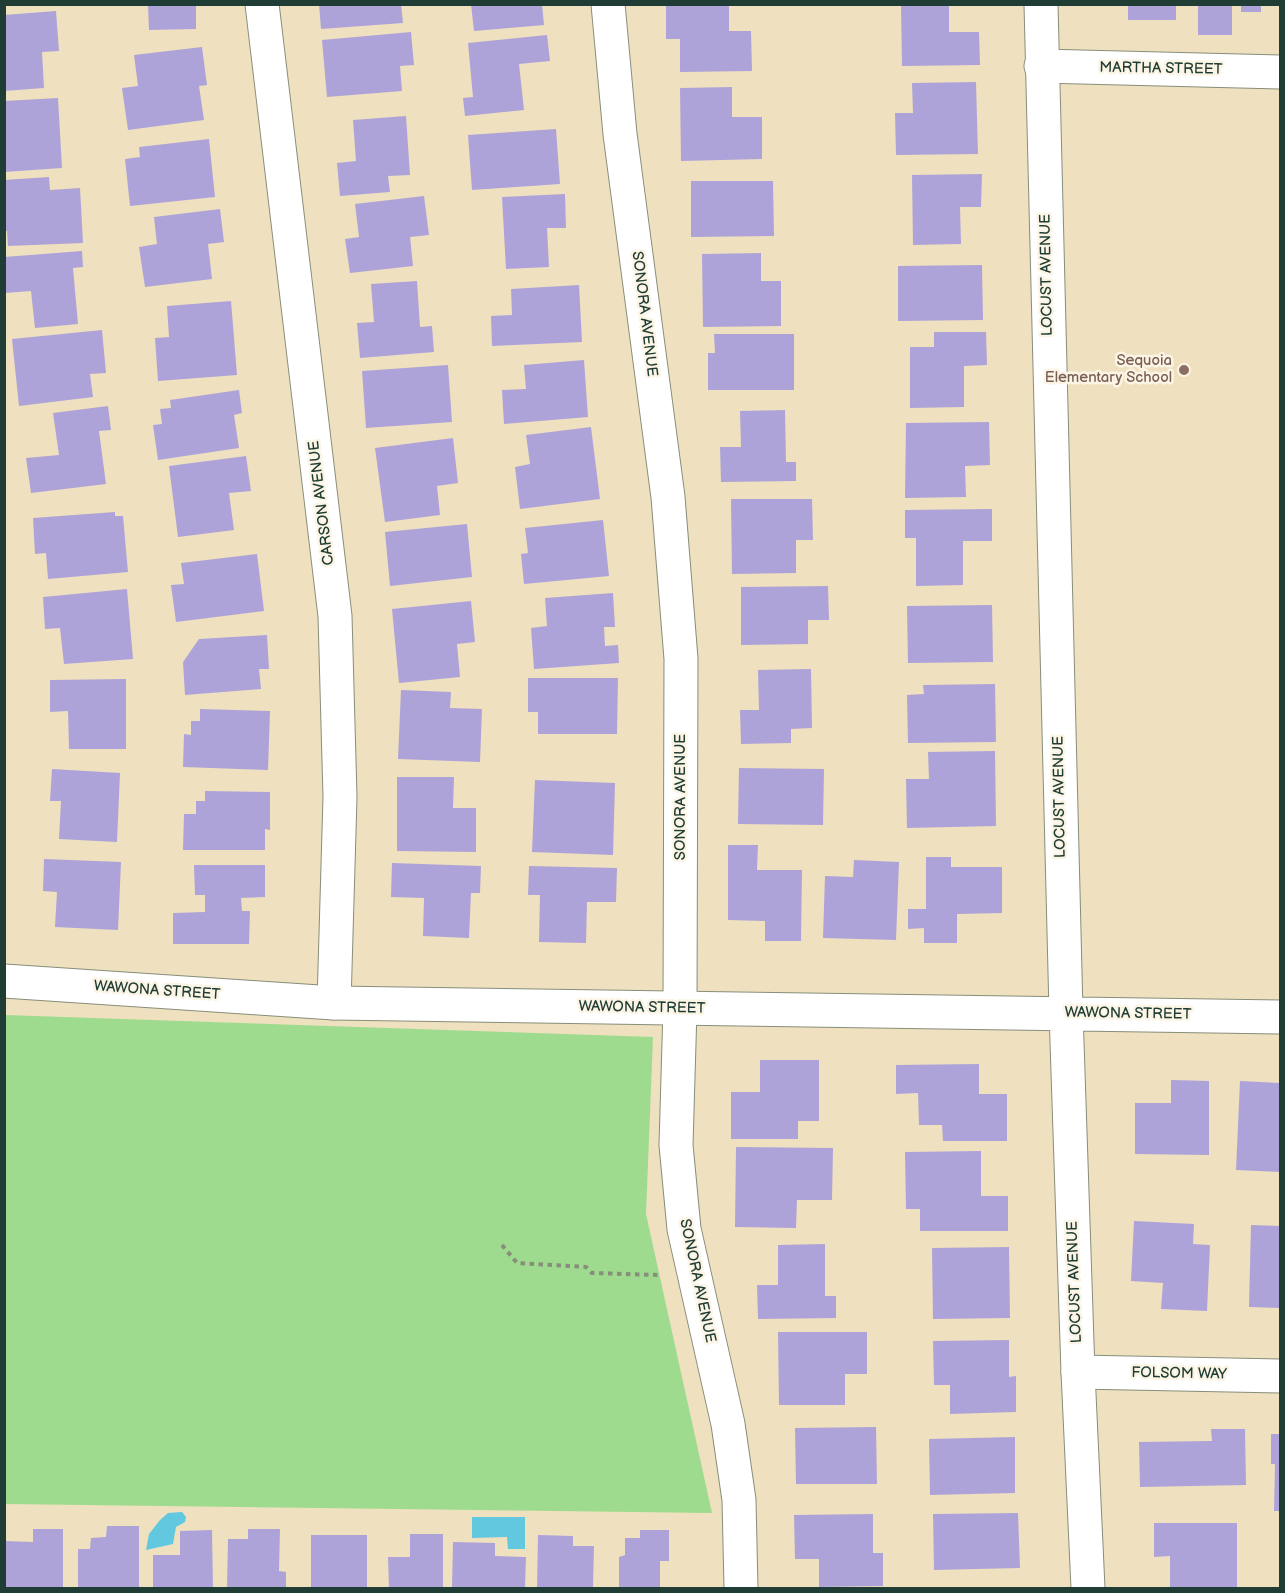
<!DOCTYPE html>
<style>
body{margin:0}
#map{position:relative;width:1285px;height:1593px;overflow:hidden;background:#efe0bf;font-family:"Balsamiq Sans",sans-serif}
canvas{display:block}
.frame{position:absolute;inset:0;border:6px solid #1f3d34;pointer-events:none}
</style>
<div id="map">
<canvas width="1285" height="1593"></canvas>
<div class="frame"></div>
</div>
<script>
const c = document.querySelector('canvas').getContext('2d');
c.lineJoin = 'round';
function fill(path, color) { c.fillStyle = color; c.fill(path, 'evenodd'); }
const toPath = rows => new Path2D(rows.map(r => 'M' + r).join(''));
function stroke(path, color, width, dash) { c.strokeStyle = color; c.lineWidth = width; c.lineCap = dash ? 'butt' : 'round'; c.setLineDash(dash || []); c.stroke(path); }
function drawText(font, color, halo, rows, align = 'center') {
  c.font = font + ' "Balsamiq Sans",sans-serif'; c.lineWidth = 5; c.setLineDash([]); c.textBaseline = 'middle'; c.strokeStyle = halo; c.fillStyle = color; for (const [text, x, y, turn = 0] of rows) {
    c.save(); c.translate(x, y); c.rotate((+turn || 0) * Math.PI / 180); c.textAlign = isNaN(turn) ? turn : align; if (halo) c.strokeText(text, 0, 0); c.fillText(text, 0, 0); c.restore();
  }
}
const green = toPath([
 [5,1015,653,1037,646,1214,712,1513,5,1504]
]);
const water = toPath([
 [182,1512,186,1517,185,1522,176,1527,173,1544,146,1550,149,1534,160,1520,168,1513],
 [472,1517,525,1517,525,1549,508,1549,507,1537,472,1538]
]);
const building = toPath([
 [148,4,196,4,196,29,149,30],
 [319,4,401,4,403,23,321,29],
 [471,4,542,4,544,25,474,31],
 [729,4,729,31,751,31,752,71,680,72,680,39,666,39,666,5],
 [901,4,949,4,949,32,979,32,980,65,902,66],
 [1128,4,1176,4,1176,20,1128,20],
 [1198,4,1232,4,1232,35,1198,35],
 [1241,4,1261,4,1261,12,1241,12],
 [56,11,59,51,42,52,44,88,4,91,4,15],
 [411,32,414,65,400,66,402,91,327,97,322,40],
 [547,35,550,61,519,64,524,110,465,116,463,98,473,97,468,43],
 [202,47,207,85,199,86,204,120,128,130,122,88,138,86,134,55],
 [976,82,978,154,896,155,895,113,913,113,912,83],
 [732,87,732,117,762,117,762,159,681,161,680,88],
 [58,98,62,168,4,172,4,101],
 [406,116,410,175,388,176,390,192,340,196,337,163,356,161,353,120],
 [556,129,560,184,472,190,468,135],
 [209,139,215,197,130,206,125,159,140,157,139,147],
 [982,174,981,207,960,207,961,244,913,245,912,175],
 [49,177,50,190,80,188,83,243,8,246,7,231,4,231,4,180],
 [691,181,773,181,774,236,691,237],
 [565,194,566,228,547,228,549,267,506,269,502,197],
 [424,196,429,235,410,237,413,266,350,273,345,239,359,237,355,204],
 [220,209,224,242,208,244,212,279,145,287,139,247,157,244,154,217],
 [82,251,83,267,73,268,78,324,35,328,31,291,5,293,4,257],
 [761,253,761,281,781,281,781,326,703,327,702,254],
 [982,265,983,320,898,321,898,266],
 [417,281,420,327,432,326,434,352,360,358,357,323,374,322,371,284],
 [579,285,582,342,492,346,491,316,512,315,511,289],
 [231,301,237,375,158,381,155,338,169,337,167,306],
 [102,330,106,373,90,374,93,397,19,406,12,339],
 [934,332,986,332,987,365,964,366,964,407,910,408,910,347,934,347],
 [714,334,794,334,794,390,708,390,708,353,715,353],
 [584,360,588,417,504,424,502,390,526,389,524,365],
 [448,365,452,422,366,428,362,371],
 [239,390,242,413,234,415,239,448,158,460,153,425,162,424,160,409,171,408,170,400],
 [108,406,111,430,99,431,106,484,31,493,26,458,59,455,53,413],
 [785,410,786,462,796,462,796,481,721,482,720,447,741,447,740,411],
 [989,422,990,465,965,466,966,497,905,498,906,423],
 [591,427,600,499,520,509,515,467,530,464,526,435],
 [453,438,458,483,437,486,440,515,385,522,375,448],
 [246,456,251,491,229,493,234,530,178,537,169,466],
 [731,499,812,499,813,540,796,540,796,573,732,574],
 [992,509,992,541,963,541,963,585,916,586,916,538,905,538,905,510],
 [115,512,115,516,123,516,128,572,48,579,46,553,35,554,33,518],
 [603,520,609,576,524,584,521,554,528,553,525,528],
 [467,524,472,577,390,586,385,532],
 [257,554,264,611,176,622,171,585,184,584,181,563],
 [828,586,829,620,808,620,808,644,741,645,741,587],
 [127,589,133,659,64,664,60,628,45,629,43,597],
 [613,593,615,627,604,627,605,646,618,645,619,663,534,669,531,628,547,626,545,598],
 [471,601,475,642,457,644,460,677,399,683,392,609],
 [992,605,993,662,908,663,907,606],
 [267,635,269,669,259,669,261,689,185,695,183,662,199,639],
 [811,669,812,728,791,729,791,743,741,744,740,710,759,710,758,670],
 [528,678,618,678,617,734,538,734,538,712,528,712],
 [126,679,126,749,69,749,68,711,50,712,50,680],
 [995,684,996,742,908,743,907,695,924,694,923,685],
 [401,690,451,692,450,708,482,709,480,762,398,759],
 [200,709,270,711,268,770,183,767,184,734,191,735,191,721,200,721],
 [995,751,996,826,907,828,906,779,929,779,928,752],
 [739,768,824,769,823,825,738,824],
 [52,769,120,773,117,842,59,839,61,801,50,801],
 [397,777,454,777,453,808,476,808,476,852,397,851],
 [535,780,615,783,613,855,532,852],
 [205,791,270,792,270,830,265,829,265,850,183,850,184,814,196,814,196,801,205,801],
 [728,845,758,845,757,870,802,870,801,941,765,941,765,921,728,920],
 [926,857,951,857,951,867,1002,867,1002,913,957,914,957,943,924,943,924,928,908,929,908,909,926,909],
 [44,859,121,862,118,930,55,927,57,892,43,891],
 [854,860,899,862,896,940,823,938,825,876,853,877],
 [392,863,481,866,480,893,471,893,469,938,423,936,424,898,391,897],
 [194,865,265,865,265,897,241,898,242,911,250,911,249,944,173,944,173,913,205,912,205,895,195,895],
 [529,866,617,868,616,902,587,902,586,943,539,942,540,895,528,895],
 [760,1060,819,1060,819,1121,798,1121,798,1139,731,1139,731,1092,760,1092],
 [979,1064,979,1094,1007,1094,1007,1141,943,1141,942,1125,919,1125,918,1093,896,1094,896,1065],
 [1171,1080,1209,1081,1209,1155,1135,1154,1135,1103,1171,1103],
 [1240,1081,1280,1083,1280,1172,1236,1170],
 [736,1147,833,1148,832,1200,797,1200,796,1228,735,1227],
 [981,1151,981,1196,1008,1196,1008,1231,920,1231,920,1209,906,1209,905,1152],
 [1134,1221,1194,1224,1193,1244,1210,1245,1207,1311,1161,1309,1163,1283,1131,1281],
 [1251,1225,1280,1226,1280,1308,1249,1307],
 [825,1244,825,1296,836,1296,836,1318,758,1319,757,1285,778,1285,778,1245],
 [1009,1247,1010,1318,933,1319,932,1248],
 [778,1332,867,1332,867,1374,845,1374,845,1405,779,1405],
 [1009,1340,1009,1377,1016,1376,1016,1412,950,1414,950,1385,934,1385,933,1341],
 [876,1427,877,1484,796,1484,795,1428],
 [1211,1429,1245,1429,1246,1485,1140,1487,1139,1442,1212,1441],
 [1271,1434,1280,1434,1280,1511,1274,1511,1275,1464,1271,1464],
 [1015,1437,1015,1493,930,1495,929,1439],
 [1018,1513,1020,1568,934,1570,933,1514],
 [873,1514,873,1553,883,1553,883,1586,819,1587,819,1559,795,1559,794,1515],
 [1154,1523,1237,1523,1237,1588,1170,1588,1170,1556,1154,1557],
 [107,1526,139,1526,139,1588,78,1588,78,1549,90,1549,91,1538,106,1537],
 [33,1529,63,1529,63,1588,4,1587,4,1541,33,1542],
 [248,1529,280,1529,279,1571,286,1572,286,1588,227,1588,228,1539,248,1539],
 [212,1530,213,1588,153,1588,153,1555,180,1555,180,1531],
 [640,1530,669,1530,669,1561,660,1561,660,1588,619,1588,619,1557,625,1555,625,1538,640,1538],
 [410,1534,443,1534,443,1588,389,1588,388,1557,410,1557],
 [311,1535,367,1535,367,1588,311,1588],
 [538,1535,573,1536,573,1546,594,1546,593,1588,537,1588],
 [453,1542,495,1543,495,1556,526,1557,525,1588,452,1588]
]);
const path = toPath([
 [502,1245,517,1263,586,1267,592,1273,659,1275]
]);
const minor = toPath([
 [262,4,335,616,340,797,334,1003],
 [608,4,620,134,668,497,681,659,680,1009,676,1145,684,1229,728,1424,739,1500,741,1588],
 [1041,66,1280,72],
 [1078,1372,1280,1376]
]);
const tertiary = toPath([
 [1041,4,1066,1012,1078,1372,1088,1588],
 [4,981,334,1003,1280,1017]
]);
const markers = [
 [1184,370,6,"#8d6e63"]
];
const streetNames = [
 ["MARTHA STREET",1161,69,1],
 ["LOCUST AVENUE",1047,275,-91],
 ["SONORA AVENUE",644,314,83],
 ["CARSON AVENUE",322,503,-97],
 ["SONORA AVENUE",681,797,-90],
 ["LOCUST AVENUE",1060,797,-91],
 ["WAWONA STREET",157,991,4],
 ["WAWONA STREET",642,1008,1],
 ["WAWONA STREET",1128,1014,1],
 ["SONORA AVENUE",697,1281,78],
 ["LOCUST AVENUE",1075,1282,-92],
 ["FOLSOM WAY",1179,1374,1]
];
const educationNames = [
 ["Sequoia",1172,361],
 ["Elementary School",1172,378]
];
fill(green, '#9fdb8e');
fill(water, '#62c8df');
fill(building, '#aea3d9');
stroke(minor, '#878e7a', 35);
stroke(tertiary, '#878e7a', 35);
stroke(path, '#878e7a', 4, [4.5, 4.5]);
stroke(minor, '#fff', 33);
stroke(tertiary, '#fff', 33);
for (const [x, y, r, color] of markers) { const dot = new Path2D(); dot.arc(x, y, r, 0, 2 * Math.PI); c.fillStyle = color; c.fill(dot); stroke(dot, '#fcf5e5', 2); }
drawText('15px', '#1f3d34', '#fcf5e5', streetNames);
drawText('15px', '#785e54', '#fcf5e5', educationNames, 'right');
</script>
